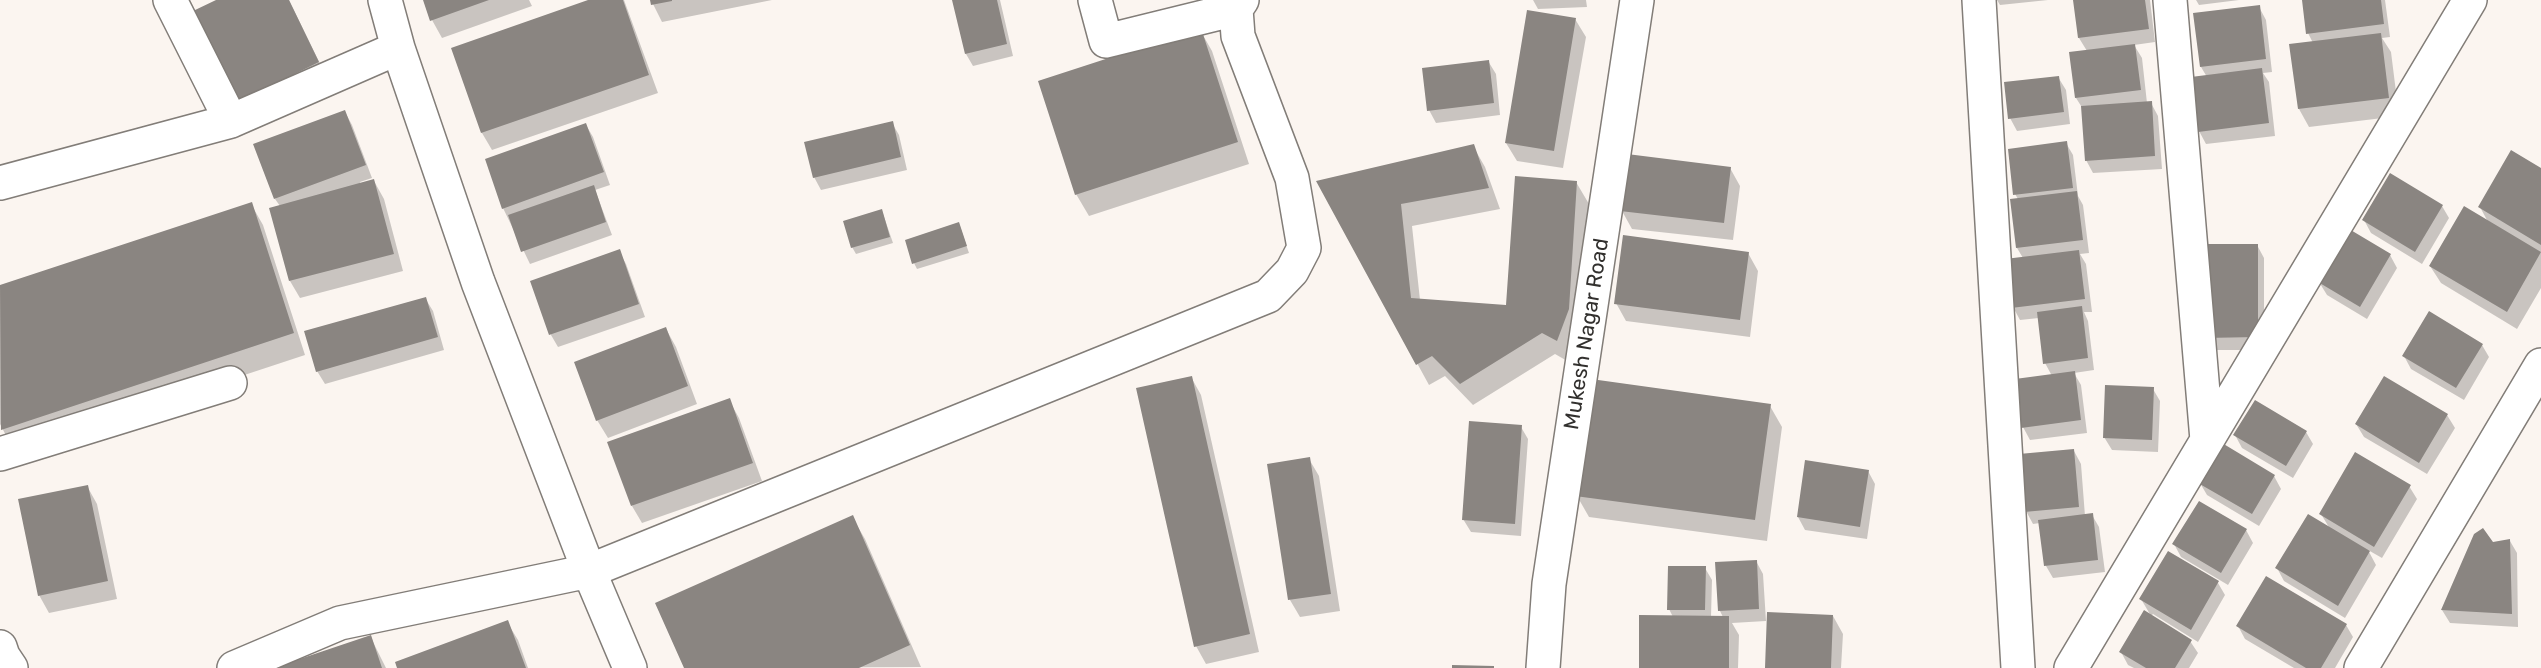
<!DOCTYPE html>
<style>
body{margin:0}
canvas{display:block;background:#fbf5f0}
</style>
<canvas width="2541" height="668"></canvas>
<script>
const c = document.querySelector('canvas').getContext('2d');
c.lineJoin = 'round';
function fill(path, color) { c.fillStyle = color; c.fill(path, 'evenodd'); }
const toPath = rows => new Path2D(rows.map(r => 'M' + r).join(''));
function stroke(path, color, width, dash) { c.strokeStyle = color; c.lineWidth = width; c.lineCap = dash ? 'butt' : 'round'; c.setLineDash(dash || []); c.stroke(path); }
function drawText(font, color, halo, rows, align = 'center') {
  c.font = font + ' Rubik,sans-serif'; c.lineWidth = 4.5; c.setLineDash([]); c.textBaseline = 'middle'; c.strokeStyle = halo; c.fillStyle = color; for (const [text, x, y, turn = 0] of rows) {
    c.save(); c.translate(x, y); c.rotate((+turn || 0) * Math.PI / 180); c.textAlign = isNaN(turn) ? turn : align; if (halo) c.strokeText(text, 0, 0); c.fillText(text, 0, 0); c.restore();
  }
}
const shadow = toPath([
 [219,0,289,0,328,80,249,119],
 [425,0,529,0,532,6,442,38,432,20],
 [593,0,624,0,658,93,492,150,482,133,453,49],
 [651,0,772,0,662,22],
 [953,0,1000,0,1013,56,973,66,966,54],
 [1533,0,1586,0,1587,7,1538,9],
 [1997,0,2048,0,2000,5],
 [2075,0,2150,0,2155,42,2134,45,2142,58,2147,103,2151,103,2158,116,2162,169,2093,173,2086,160,2083,109,2076,98,2071,53,2087,51,2079,38],
 [2196,0,2239,0,2199,5],
 [2303,0,2385,0,2390,37,2382,38,2391,52,2399,116,2309,127,2299,109,2291,45,2313,43,2308,33],
 [2259,7,2266,20,2272,72,2263,73,2269,82,2275,136,2206,144,2199,131,2207,77,2201,67,2195,15],
 [1575,19,1586,37,1563,168,1517,161,1506,143],
 [1200,30,1212,51,1249,164,1089,216,1076,194],
 [1488,61,1496,74,1500,115,1436,123,1429,110],
 [2058,77,2066,90,2070,124,2017,131,2010,118],
 [345,112,352,125,372,178,360,182,361,185,374,181,384,199,403,271,300,298,290,281,280,206,275,199],
 [892,123,899,135,907,170,821,190,814,177],
 [586,125,593,137,610,185,595,190,612,235,530,264,503,208],
 [2066,143,2073,155,2078,196,2083,205,2089,253,2080,254,2086,264,2092,312,2084,312,2088,321,2094,370,2074,373,2081,385,2087,433,2030,440,2023,427,2052,376,2045,363,2039,318,2020,320,2013,307,2023,258,2017,248,2018,199,2015,194],
 [1473,146,1485,167,1500,209,1412,226,1420,300,1507,307,1576,182,1589,204,1580,331,1569,362,1555,354,1473,405,1445,376,1429,385,1318,182],
 [1730,168,1740,186,1733,240,1632,229,1622,211],
 [2541,169,2541,288,2517,329,2441,283,2430,266,2488,222,2480,207],
 [251,204,263,225,305,355,14,451,0,424,0,287],
 [2442,206,2449,218,2422,264,2371,233,2364,220],
 [882,211,893,243,856,254,852,247],
 [959,224,969,253,917,269,914,263],
 [2257,245,2264,258,2264,350,2213,350,2205,337],
 [619,251,626,264,645,317,558,347,551,335,532,282],
 [1748,253,1758,271,1750,337,1626,321,1616,303],
 [2390,255,2397,268,2367,319,2327,295,2319,282],
 [425,298,433,311,444,350,325,384,317,371],
 [666,329,676,347,697,404,608,438,597,420],
 [2482,345,2489,357,2464,400,2411,369,2404,356],
 [1191,377,1201,395,1259,652,1206,664,1196,646],
 [2384,378,2447,415,2455,428,2427,474,2364,437,2356,424],
 [2153,389,2160,401,2158,452,2112,450,2104,437],
 [729,400,739,418,762,481,642,523,632,506],
 [1770,406,1782,427,1767,541,1589,517,1577,496],
 [1521,427,1528,439,1521,536,1471,532,1463,519],
 [2306,432,2313,444,2293,478,2242,448,2235,435],
 [2074,451,2081,464,2085,516,2092,515,2099,527,2105,572,2053,578,2046,566,2040,523,2033,524,2026,511],
 [1309,459,1319,476,1340,611,1300,617,1290,600],
 [1868,471,1875,484,1867,539,1805,530,1798,517],
 [2274,476,2281,489,2259,526,2207,495,2200,483],
 [87,486,97,504,117,599,49,613,39,595],
 [2409,486,2417,499,2382,558,2368,550,2376,565,2345,618,2284,581,2277,568,2330,529,2321,514],
 [852,517,865,539,921,667,685,668],
 [2246,530,2253,543,2228,585,2181,557,2174,544],
 [2475,535,2492,544,2510,541,2517,553,2518,627,2450,623,2442,610],
 [1756,561,1763,574,1766,621,1732,623,1739,635,1738,668,1640,668,1673,617,1669,609,1705,568,1712,580,1711,617,1723,617,1720,611,1717,564],
 [2218,583,2225,595,2198,642,2153,614,2151,616,2141,599],
 [1833,616,1843,634,1841,668,1766,668],
 [507,622,518,640,528,668,399,668],
 [2346,625,2353,637,2335,668,2294,668,2245,639,2238,626],
 [370,636,386,668,276,668],
 [2190,641,2198,653,2189,668,2134,668,2128,665,2121,652]
]);
const building = toPath([
 [216,0,289,0,319,62,238,102,193,11],
 [423,0,489,0,430,21],
 [588,0,623,0,649,75,481,133,451,48],
 [650,0,672,0,672,1,651,5],
 [952,0,997,0,1007,44,965,54],
 [2073,0,2145,0,2149,29,2078,38],
 [2302,0,2381,0,2384,24,2306,34],
 [2260,5,2266,59,2200,67,2193,13],
 [1527,10,1576,18,1554,151,1505,143],
 [1201,28,1238,142,1075,195,1038,81],
 [2381,33,2389,98,2298,109,2289,44],
 [2135,44,2141,90,2075,98,2069,52],
 [1489,60,1494,103,1427,111,1422,68],
 [2262,68,2269,123,2198,132,2191,77],
 [2059,76,2064,112,2008,119,2004,82],
 [2152,101,2155,156,2085,161,2081,106],
 [345,110,366,165,274,199,253,144],
 [893,121,901,157,813,178,804,142],
 [586,123,604,172,502,209,485,159],
 [2067,141,2073,188,2013,195,2008,149],
 [1474,144,1489,188,1401,204,1411,298,1506,305,1515,176,1577,181,1569,309,1557,341,1542,333,1460,384,1432,356,1416,365,1316,181],
 [2511,150,2541,168,2541,245,2478,207],
 [1627,154,1731,167,1724,223,1620,211],
 [2390,173,2443,205,2415,252,2362,220],
 [374,179,394,254,289,281,269,208],
 [594,185,606,222,521,252,508,215],
 [2077,191,2083,240,2016,248,2010,199],
 [252,202,294,333,1,430,0,285],
 [2464,206,2541,252,2507,312,2429,266],
 [882,209,890,237,851,248,843,221],
 [959,222,967,246,912,264,905,240],
 [2349,229,2391,254,2360,307,2318,282],
 [1623,235,1749,252,1740,320,1614,304],
 [2203,244,2258,244,2258,337,2204,338],
 [620,249,639,304,549,335,530,281],
 [2079,250,2085,299,2011,308,2005,259],
 [426,297,438,337,316,372,304,331],
 [2082,306,2088,358,2043,364,2037,312],
 [2429,311,2483,344,2456,388,2402,356],
 [666,327,688,386,596,421,574,362],
 [2075,371,2081,420,2021,428,2015,379],
 [1192,376,1250,634,1194,647,1136,388],
 [2384,376,2448,414,2419,463,2355,424],
 [1591,379,1771,404,1755,520,1575,496],
 [2105,385,2154,387,2152,440,2103,438],
 [730,398,753,463,631,506,607,442],
 [2255,400,2307,431,2286,466,2233,435],
 [1469,421,1522,425,1515,524,1462,520],
 [2222,443,2275,475,2252,514,2198,483],
 [2074,449,2079,507,2024,512,2019,454],
 [2355,452,2411,485,2374,547,2319,514],
 [1310,457,1331,594,1288,600,1267,464],
 [1805,460,1869,470,1860,527,1797,517],
 [88,485,108,581,38,596,18,499],
 [2199,501,2247,529,2221,573,2172,544],
 [2093,513,2098,560,2044,566,2038,520],
 [2308,514,2370,551,2338,606,2275,568],
 [853,515,910,645,859,668,684,668,655,603],
 [2483,528,2493,542,2510,539,2512,614,2441,610,2474,534],
 [2168,551,2219,581,2191,630,2139,599],
 [1757,560,1759,609,1718,611,1715,562],
 [1668,566,1706,566,1705,610,1667,610],
 [2266,576,2347,624,2321,668,2306,668,2236,626],
 [2144,610,2192,640,2175,668,2146,668,2119,652],
 [1767,612,1833,615,1831,668,1765,668],
 [1639,615,1729,616,1729,668,1639,668],
 [508,620,526,668,397,668,395,662],
 [371,635,382,668,273,668],
 [1452,665,1494,666,1494,668,1452,668]
]);
const minor = toPath([
 [170,0,231,121],
 [385,0,398,48,478,282,589,571,630,668],
 [1095,0,1106,41,1236,9],
 [1979,0,2018,668],
 [2170,0,2207,440],
 [0,183,231,121,398,48],
 [0,454,230,383],
 [0,647,3,656,11,668],
 [234,668,340,623,589,571,1268,296,1292,271,1304,248,1292,178,1238,36,1236,9,1242,0],
 [1543,668,1549,584,1637,0],
 [2071,668,2470,0],
 [2361,668,2541,365]
]);
const streetNames = [
 ["Mukesh Nagar Road",1587,334,-81]
];
fill(shadow, '#0003');
fill(building, '#8a8581');
stroke(minor, '#827d78', 36);
stroke(minor, '#fff', 33);
drawText('21px', '#32302e', '#fff', streetNames);
</script>
